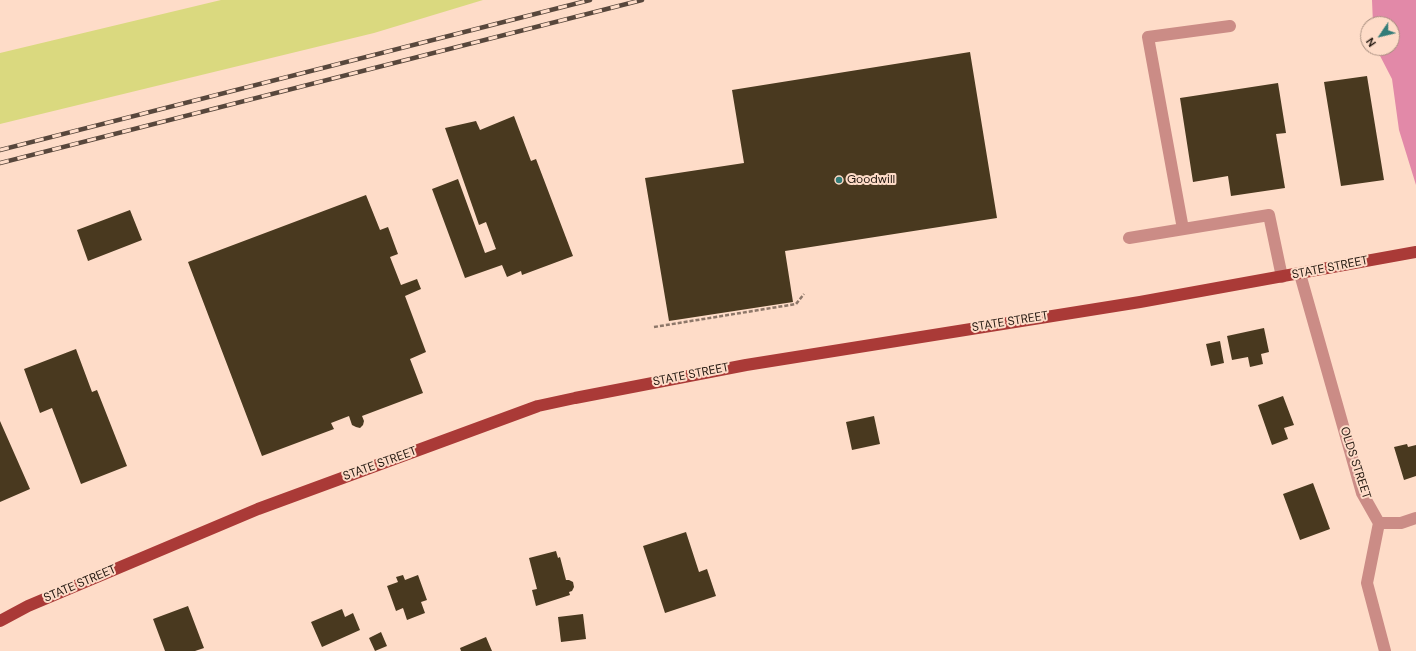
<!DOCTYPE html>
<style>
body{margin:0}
#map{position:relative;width:1416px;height:651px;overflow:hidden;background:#fedcc8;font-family:"DM Sans",sans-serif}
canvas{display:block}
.north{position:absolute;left:1360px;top:16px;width:40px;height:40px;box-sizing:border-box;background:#fedcc8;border:1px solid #a68d7e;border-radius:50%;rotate:235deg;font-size:11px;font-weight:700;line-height:16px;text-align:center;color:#22170f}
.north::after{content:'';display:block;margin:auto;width:14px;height:18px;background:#337c78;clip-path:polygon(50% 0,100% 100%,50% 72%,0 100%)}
</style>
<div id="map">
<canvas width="1416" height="651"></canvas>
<div class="north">N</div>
</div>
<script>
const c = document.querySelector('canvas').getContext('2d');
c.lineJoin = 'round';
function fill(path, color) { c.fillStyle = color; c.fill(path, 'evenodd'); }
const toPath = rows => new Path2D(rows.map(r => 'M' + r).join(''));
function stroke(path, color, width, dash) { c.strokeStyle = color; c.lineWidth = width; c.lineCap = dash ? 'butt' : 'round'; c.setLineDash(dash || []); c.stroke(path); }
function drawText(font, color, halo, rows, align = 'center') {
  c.font = font + ' "DM Sans",sans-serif'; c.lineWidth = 4; c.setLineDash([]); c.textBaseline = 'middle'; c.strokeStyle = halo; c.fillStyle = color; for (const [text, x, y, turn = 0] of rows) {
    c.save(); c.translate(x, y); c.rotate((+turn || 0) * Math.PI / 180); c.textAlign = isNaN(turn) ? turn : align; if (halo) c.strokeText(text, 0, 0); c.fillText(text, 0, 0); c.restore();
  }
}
const green = toPath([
 [221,0,483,0,374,33,0,124,0,53]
]);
const water = toPath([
 [1372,0,1416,0,1416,185,1399,130,1392,79,1376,48,1392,48,1392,24,1373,24]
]);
const building = toPath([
 [970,52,997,218,785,251,793,302,669,321,645,178,744,163,732,90],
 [1367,76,1384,180,1341,186,1324,82],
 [1278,83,1286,133,1276,134,1285,188,1231,196,1228,176,1193,182,1180,98],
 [514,116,531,161,536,159,573,256,522,275,521,271,507,277,502,265,465,278,432,189,458,179,485,253,496,249,486,222,479,225,445,128,476,121,480,130],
 [366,195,380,230,388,227,398,254,390,257,401,285,417,279,421,289,405,296,426,352,410,359,423,393,362,416,364,421,363,425,360,428,356,427,352,425,349,416,331,423,334,429,262,456,188,262],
 [130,210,142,240,88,261,77,230],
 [1264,328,1269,352,1261,354,1263,364,1250,367,1248,357,1232,360,1227,336],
 [1220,341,1224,363,1211,366,1206,344],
 [76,349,92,392,97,390,127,466,81,484,52,408,40,413,24,369],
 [1283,396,1294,425,1284,428,1288,439,1272,445,1258,405],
 [874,416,880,444,852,450,846,422],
 [0,421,30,489,0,502],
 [1407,444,1408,447,1416,445,1416,476,1404,480,1394,447],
 [1313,483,1330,529,1300,540,1283,494],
 [686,532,699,572,707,569,716,596,665,613,643,546],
 [556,551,558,558,560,557,566,580,569,580,573,582,574,587,572,591,569,592,570,595,536,606,532,590,537,589,529,558],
 [403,575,405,580,418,575,427,600,421,602,425,613,407,620,403,608,396,611,387,586,398,582,396,577],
 [188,606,204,648,195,651,165,651,153,619],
 [342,609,345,617,353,613,360,630,322,647,311,622],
 [583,614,586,639,561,642,558,617],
 [381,632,387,646,375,651,369,638],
 [486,637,492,651,461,651,460,648]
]);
const path = toPath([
 [654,327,796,304,804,294]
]);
const minor = toPath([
 [1183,229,1148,37,1230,26],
 [1129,238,1269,215,1282,277],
 [1300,274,1362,493,1379,523,1367,583,1385,651],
 [1379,523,1401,523,1416,518]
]);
const major = toPath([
 [0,621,28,606,258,509,538,406,575,398,746,365,1140,302,1416,252]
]);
const rail = toPath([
 [0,150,590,0],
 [0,163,642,0]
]);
const markers = [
 [839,180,4,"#337c78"]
];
const poiNames = [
 ["Goodwill",847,180]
];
const streetNames = [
 ["STATE STREET",1330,268,-11],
 ["STATE STREET",1010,322,-9],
 ["STATE STREET",691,375,-11],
 ["OLDS STREET",1355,463,72],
 ["STATE STREET",380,464,-20],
 ["STATE STREET",80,584,-23]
];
fill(green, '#dad97f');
fill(water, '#e289a8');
fill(building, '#49391f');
stroke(path, '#8d7769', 2.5, [4, 2]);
stroke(minor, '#cb8c86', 12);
stroke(major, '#aa3a37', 12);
stroke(rail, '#58473c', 4.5);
stroke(rail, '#fedcc8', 3, [9]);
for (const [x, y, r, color] of markers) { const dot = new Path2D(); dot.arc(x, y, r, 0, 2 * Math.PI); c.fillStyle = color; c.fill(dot); stroke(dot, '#fedcc8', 1.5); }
drawText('12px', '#22170f', '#fedcc8', poiNames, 'left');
drawText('12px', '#22170f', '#fedcc8', streetNames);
</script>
